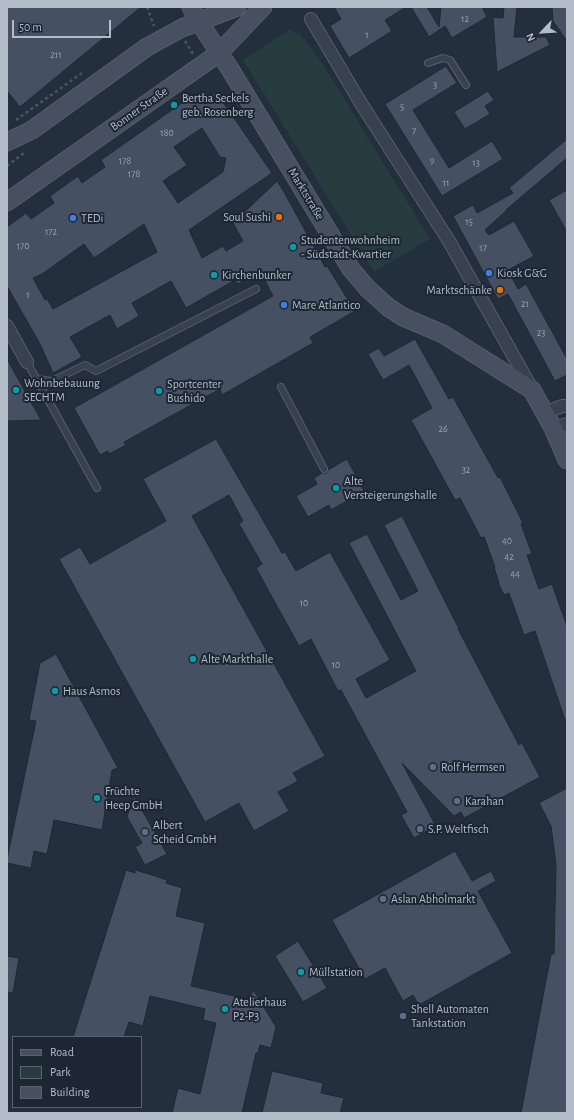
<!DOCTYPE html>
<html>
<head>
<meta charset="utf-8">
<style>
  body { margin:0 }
  #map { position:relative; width:574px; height:1120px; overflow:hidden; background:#242f3e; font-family:"Alegreya Sans",sans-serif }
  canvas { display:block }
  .frame { position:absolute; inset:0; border:8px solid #b4bcc9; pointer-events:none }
  .legend { position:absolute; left:12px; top:1036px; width:130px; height:72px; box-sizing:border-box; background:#1d2633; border:1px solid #59626f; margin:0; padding:5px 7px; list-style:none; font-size:12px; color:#b4bcc9 }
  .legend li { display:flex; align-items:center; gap:8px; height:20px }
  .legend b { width:20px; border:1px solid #59626f }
  .north { position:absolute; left:522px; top:12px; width:40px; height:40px; -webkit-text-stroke:3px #1d2633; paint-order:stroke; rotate:245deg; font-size:11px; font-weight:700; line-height:16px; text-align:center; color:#b4bcc9 }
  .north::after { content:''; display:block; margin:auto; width:14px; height:18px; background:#b4bcc9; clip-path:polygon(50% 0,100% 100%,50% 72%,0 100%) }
  .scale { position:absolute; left:12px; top:20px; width:99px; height:18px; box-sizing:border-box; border:2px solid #b4bcc9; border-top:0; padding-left:5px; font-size:12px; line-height:14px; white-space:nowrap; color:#b4bcc9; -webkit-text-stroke:3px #1d2633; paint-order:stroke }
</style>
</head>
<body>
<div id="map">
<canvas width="574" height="1120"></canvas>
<div class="frame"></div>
<ul class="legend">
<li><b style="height:5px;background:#465061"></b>Road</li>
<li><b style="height:11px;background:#263c3f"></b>Park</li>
<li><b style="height:11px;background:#455162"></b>Building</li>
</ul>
<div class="north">N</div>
<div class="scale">50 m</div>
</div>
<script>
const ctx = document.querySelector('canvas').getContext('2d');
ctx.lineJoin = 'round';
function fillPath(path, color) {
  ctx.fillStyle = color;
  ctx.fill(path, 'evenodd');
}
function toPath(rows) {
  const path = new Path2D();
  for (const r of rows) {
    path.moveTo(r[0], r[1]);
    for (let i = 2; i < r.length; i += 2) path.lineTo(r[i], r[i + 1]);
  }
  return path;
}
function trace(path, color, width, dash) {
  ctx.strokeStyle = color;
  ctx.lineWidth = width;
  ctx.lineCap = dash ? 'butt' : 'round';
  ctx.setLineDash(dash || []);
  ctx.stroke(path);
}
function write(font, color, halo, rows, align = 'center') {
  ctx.font = font + ' "Alegreya Sans",sans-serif';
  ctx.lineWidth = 4;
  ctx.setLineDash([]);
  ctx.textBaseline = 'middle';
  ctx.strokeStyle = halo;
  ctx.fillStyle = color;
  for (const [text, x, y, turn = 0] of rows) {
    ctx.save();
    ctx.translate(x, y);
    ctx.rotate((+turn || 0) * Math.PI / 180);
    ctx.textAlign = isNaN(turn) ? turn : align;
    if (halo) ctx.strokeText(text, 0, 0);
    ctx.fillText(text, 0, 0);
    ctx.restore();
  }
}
const green = toPath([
  [289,30,300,34,324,66,430,239,374,272,243,60]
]);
const building = toPath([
  [7,7,141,7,20,107,7,91,7,7],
  [334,7,406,7,385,20,392,31,349,58,330,26,341,19,334,7],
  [411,7,427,7,439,27,441,7,482,7,487,17,452,38,445,26,429,37,411,7],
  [504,7,517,7,514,37,546,37,550,45,497,72,493,17,503,18,504,7],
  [552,7,567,7,567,41,553,21,552,7],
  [446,66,457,83,413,110,449,168,492,141,503,159,442,196,385,104,446,66],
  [488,91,494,100,485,106,490,114,465,129,454,112,488,91],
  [216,92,272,173,189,230,202,258,223,246,226,251,243,241,233,223,277,181,284,192,325,267,327,266,355,311,310,337,313,343,222,395,220,389,124,442,126,445,109,454,108,451,100,455,74,408,273,296,260,271,238,284,235,280,186,308,171,281,132,303,139,316,117,329,110,315,70,337,82,357,53,373,40,344,7,286,7,227,26,213,31,219,54,203,50,196,78,176,82,183,105,167,101,160,196,93,201,102,216,92],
  [202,128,220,157,226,158,223,172,178,203,163,181,187,165,174,147,202,128],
  [144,224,157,252,53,309,47,299,45,300,33,278,42,274,84,244,94,258,144,224],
  [567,139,567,158,507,209,507,210,485,230,489,235,514,221,534,256,508,270,518,289,526,284,567,359,567,375,555,381,508,294,498,299,453,216,473,205,477,213,513,193,509,188,567,139],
  [567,190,567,232,549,200,567,190],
  [415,339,449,399,453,397,498,478,500,477,523,523,521,524,532,554,527,555,539,589,552,584,567,626,567,719,565,720,535,631,524,635,509,593,504,595,500,587,494,567,495,567,484,537,481,538,460,498,455,500,411,420,432,408,409,365,383,380,368,354,379,348,384,356,415,339],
  [7,359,41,420,7,421,7,359],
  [216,439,282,553,285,552,296,571,330,552,390,660,356,679,366,698,416,671,349,543,367,534,401,600,418,591,384,525,402,516,459,629,458,629,519,745,522,743,540,777,464,818,461,812,454,816,402,763,436,826,414,838,401,815,407,812,341,690,338,691,311,639,299,646,256,568,262,564,239,524,243,521,229,495,192,516,325,756,293,773,298,781,278,792,289,811,254,831,239,803,205,822,59,559,80,547,90,564,166,521,143,479,216,439],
  [347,459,364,491,331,510,329,505,308,517,296,496,317,484,314,478,322,473,326,473,328,470,347,459],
  [56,654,118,768,112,770,102,830,54,820,47,854,34,851,31,868,7,863,7,859,36,721,29,720,40,663,56,654],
  [567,788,567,1113,521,1113,551,954,554,954,556,865,551,826,539,803,567,788],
  [134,796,167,854,145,865,135,847,142,843,127,817,134,796],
  [455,851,472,881,491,871,496,881,478,891,512,953,419,1005,413,995,403,1001,385,968,365,979,332,920,455,851],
  [126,870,135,873,135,870,149,874,167,880,166,883,182,888,176,916,205,923,191,986,247,999,254,991,276,1027,271,1048,260,1045,258,1053,256,1053,242,1113,172,1113,178,1088,200,1094,216,1023,203,1020,205,1009,150,996,143,1026,129,1022,124,1037,73,1037,126,870],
  [298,941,327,988,303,1002,275,956,298,941],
  [7,956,19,958,13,993,7,992,7,956],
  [272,1071,323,1083,321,1093,344,1098,340,1113,262,1113,272,1071]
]);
const path = toPath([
  [147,7,154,26],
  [185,41,193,54],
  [16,120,82,73],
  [7,166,24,153]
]);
const service = toPath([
  [428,63,443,58,450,60,466,85],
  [27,362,97,488],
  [36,379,52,381,85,365,96,371,256,289],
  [281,387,324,469]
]);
const minor = toPath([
  [311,19,362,105,449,241,532,389],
  [7,326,27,362],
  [545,413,562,406,567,406],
  [553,428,567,424]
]);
const secondary = toPath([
  [191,7,199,22,230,69,351,269,367,288,388,307,403,317,443,334,532,390,553,428,567,460],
  [7,142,32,130,147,47,182,28,237,7],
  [7,202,219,53,263,7]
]);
const markers = [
  [174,105,4,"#0f9aa8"],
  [279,217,4,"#e8710a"],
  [73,218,4,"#3f7fe0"],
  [293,247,4,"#0f9aa8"],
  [489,273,4,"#3f7fe0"],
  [214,275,4,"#0f9aa8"],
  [500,290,4,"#e8710a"],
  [284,305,4,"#3f7fe0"],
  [16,390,4,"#0f9aa8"],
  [159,391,4,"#0f9aa8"],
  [336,488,4,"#0f9aa8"],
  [193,659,4,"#0f9aa8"],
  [55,691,4,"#0f9aa8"],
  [433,767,4,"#5c6f8a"],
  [97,798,4,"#0f9aa8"],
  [457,801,4,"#5c6f8a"],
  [420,829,4,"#5c6f8a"],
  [145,832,4,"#5c6f8a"],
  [383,899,4,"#5c6f8a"],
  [301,972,4,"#0f9aa8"],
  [225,1009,4,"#0f9aa8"],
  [403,1016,4,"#5c6f8a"]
];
const numberNames = [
  ["12",465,19],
  ["1",367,35],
  ["211",56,55],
  ["3",435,85],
  ["5",402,107],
  ["7",414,131],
  ["180",167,133],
  ["9",432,160],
  ["178",125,161],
  ["13",476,163],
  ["178",134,174],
  ["11",446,183],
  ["15",469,222],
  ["172",51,232],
  ["170",23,246],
  ["17",483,248],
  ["1",28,295],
  ["21",525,304],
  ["23",541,333],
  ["26",443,429],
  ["32",466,470],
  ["40",507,541],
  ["42",509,557],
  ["44",515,574],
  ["10",304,603],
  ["10",336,665]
];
const poiNames = [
  ["Bertha Seckels",182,98],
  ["geb. Rosenberg",182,112],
  ["Soul Sushi",271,217,"right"],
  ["TEDi",81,218],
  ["Studentenwohnheim",301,240],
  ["- Südstadt-Kwartier",301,254],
  ["Kiosk G&G",497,273],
  ["Kirchenbunker",222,275],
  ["Marktschänke",492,290,"right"],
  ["Mare Atlantico",292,305],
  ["Wohnbebauung",24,383],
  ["SECHTM",24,397],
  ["Sportcenter",167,384],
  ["Bushido",167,398],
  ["Alte",344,481],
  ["Versteigerungshalle",344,495],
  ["Alte Markthalle",201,659],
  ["Haus Asmos",63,691],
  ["Rolf Hermsen",441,767],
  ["Früchte",105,791],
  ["Heep GmbH",105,805],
  ["Karahan",465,801],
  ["Albert",153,825],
  ["Scheid GmbH",153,839],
  ["S.P. Weltfisch",428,829],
  ["Aslan Abholmarkt",391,899],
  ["Müllstation",309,972],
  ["Atelierhaus",233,1002],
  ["P2-P3",233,1016],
  ["Shell Automaten",411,1009],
  ["Tankstation",411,1023]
];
const streetNames = [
  ["Bonner Straße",139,109,-35],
  ["Marktstraße",306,194,59]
];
fillPath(green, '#263c3f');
fillPath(building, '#455162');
trace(building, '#1f2835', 1);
trace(service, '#565f6c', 8);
trace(minor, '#565f6c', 14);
trace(secondary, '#565f6c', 19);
trace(path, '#44595c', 2.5, [3, 3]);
trace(service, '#38414e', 6);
trace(minor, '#38414e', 12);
trace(secondary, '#465061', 17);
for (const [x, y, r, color] of markers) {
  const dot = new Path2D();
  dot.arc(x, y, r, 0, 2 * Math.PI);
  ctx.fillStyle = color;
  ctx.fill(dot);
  trace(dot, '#1d2633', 1.5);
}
write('10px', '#98a1af', null, numberNames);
write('12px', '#b4bcc9', '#1d2633', poiNames, 'left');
write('12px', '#b4bcc9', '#1d2633', streetNames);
</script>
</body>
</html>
